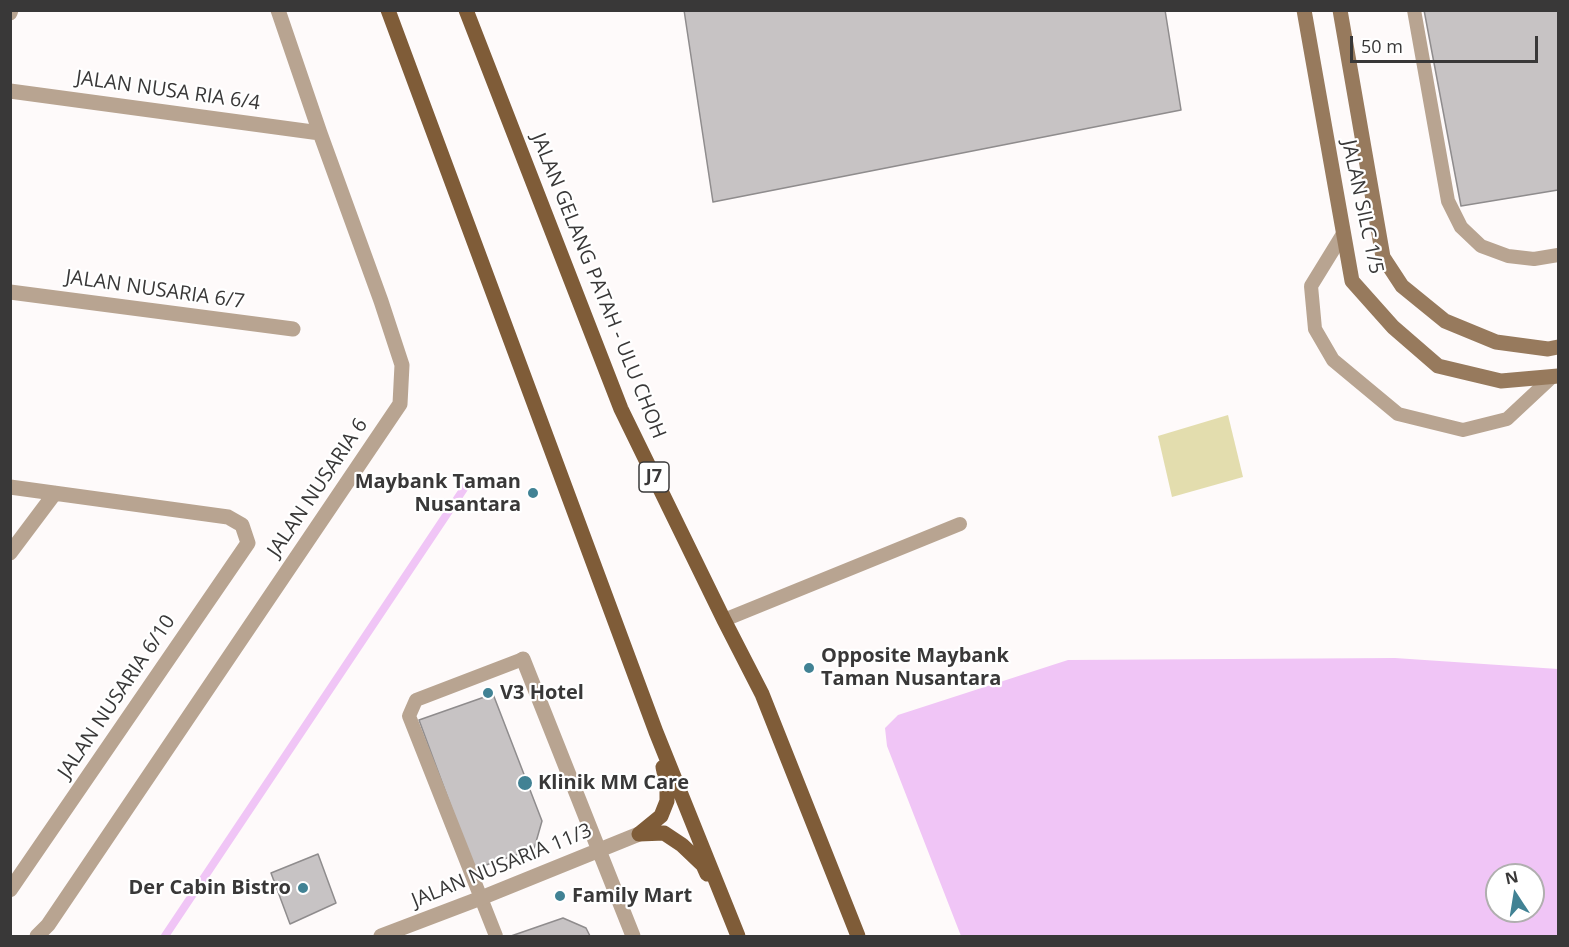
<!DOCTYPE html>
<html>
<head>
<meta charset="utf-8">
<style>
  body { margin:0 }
  #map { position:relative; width:1569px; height:947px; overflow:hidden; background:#fefafa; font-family:"Open Sans",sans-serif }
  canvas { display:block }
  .frame { position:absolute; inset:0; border:12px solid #393838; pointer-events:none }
  .north { position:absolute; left:1485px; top:863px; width:60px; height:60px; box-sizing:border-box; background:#fff; border:2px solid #b0afaf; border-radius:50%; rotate:348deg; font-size:16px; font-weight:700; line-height:24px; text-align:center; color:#393838 }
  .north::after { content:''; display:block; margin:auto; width:21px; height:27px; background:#418294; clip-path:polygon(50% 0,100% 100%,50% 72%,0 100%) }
  .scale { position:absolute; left:1350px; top:36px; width:188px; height:27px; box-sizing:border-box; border:3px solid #393838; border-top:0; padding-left:8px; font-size:18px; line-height:21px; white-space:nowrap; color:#393838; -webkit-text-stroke:4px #fff; paint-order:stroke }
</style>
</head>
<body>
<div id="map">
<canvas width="1569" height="947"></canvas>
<div class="frame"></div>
<div class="north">N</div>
<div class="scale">50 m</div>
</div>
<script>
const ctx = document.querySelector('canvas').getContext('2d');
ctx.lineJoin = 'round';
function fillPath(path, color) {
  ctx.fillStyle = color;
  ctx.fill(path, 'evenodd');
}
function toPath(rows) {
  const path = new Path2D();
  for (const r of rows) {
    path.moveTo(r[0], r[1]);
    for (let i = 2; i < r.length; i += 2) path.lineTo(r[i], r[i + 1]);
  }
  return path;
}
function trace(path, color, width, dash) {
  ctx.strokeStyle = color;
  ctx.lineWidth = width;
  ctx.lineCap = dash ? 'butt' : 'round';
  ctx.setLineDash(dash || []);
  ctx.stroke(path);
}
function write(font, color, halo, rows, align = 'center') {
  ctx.font = font + ' "Open Sans",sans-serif';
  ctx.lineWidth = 4.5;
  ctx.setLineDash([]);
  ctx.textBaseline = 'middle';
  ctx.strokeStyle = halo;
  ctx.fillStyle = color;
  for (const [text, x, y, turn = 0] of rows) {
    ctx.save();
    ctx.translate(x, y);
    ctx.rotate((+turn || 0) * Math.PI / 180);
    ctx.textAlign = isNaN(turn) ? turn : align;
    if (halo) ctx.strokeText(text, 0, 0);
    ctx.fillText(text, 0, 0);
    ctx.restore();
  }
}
const green = toPath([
  [1228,415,1243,477,1172,497,1158,436]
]);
const water = toPath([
  [1395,658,1558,669,1558,936,961,936,887,746,885,728,898,715,1068,660],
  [1497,875,1533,875,1533,911,1497,911]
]);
const stream = toPath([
  [165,936,465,487]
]);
const building = toPath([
  [684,10,1165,10,1181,110,713,202,684,10],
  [1424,10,1558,10,1558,190,1461,206,1424,10],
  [493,694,542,821,534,849,474,869,419,720,493,694],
  [318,854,336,903,290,924,271,873,318,854],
  [563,918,586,928,590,936,511,936,563,918]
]);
const lane = toPath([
  [1414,10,1448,201,1461,227,1481,246,1508,256,1534,259,1558,255],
  [1343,234,1311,286,1315,329,1333,360,1398,414,1463,430,1507,419,1552,377],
  [724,620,960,524],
  [496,936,409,716,416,700,523,659]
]);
const street = toPath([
  [10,13,11,10],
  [10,91,320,133],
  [10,292,293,329],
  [10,487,228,517,242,525,248,543,10,890],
  [10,553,55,493],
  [523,659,633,936],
  [37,936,48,925,400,404,402,365,381,301,320,133,278,10],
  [381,936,481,898,639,834]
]);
const secondary = toPath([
  [1304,10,1352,281,1393,327,1438,366,1501,381,1558,376],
  [1340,10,1383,257,1402,286,1445,321,1496,342,1548,349,1558,347]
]);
const primary = toPath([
  [388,10,656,732,738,936],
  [466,10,621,409,724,620,762,694,858,936],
  [639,834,664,833,682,845,703,865,707,874],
  [639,834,661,816,667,801,667,786,663,767]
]);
const markers = [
  [533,493,6,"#418294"],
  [809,668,6,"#418294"],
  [488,693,6,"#418294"],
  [525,783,8,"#418294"],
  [303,888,6,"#418294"],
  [560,896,6,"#418294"]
];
const shields = [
  [654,477,30]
];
const shieldNames = [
  ["J7",654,477]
];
const streetNames = [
  ["JALAN NUSA RIA 6/4",168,91,8],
  ["JALAN SILC 1/5",1362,207,78],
  ["JALAN GELANG PATAH - ULU CHOH",598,286,68],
  ["JALAN NUSARIA 6/7",155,290,8],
  ["JALAN NUSARIA 6",318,488,-56],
  ["JALAN NUSARIA 6/10",117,697,-56],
  ["JALAN NUSARIA 11/3",502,866,-22]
];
const poiNames = [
  ["Maybank Taman",521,482,"right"],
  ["Nusantara",521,505,"right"],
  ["Opposite Maybank",821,656],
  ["Taman Nusantara",821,679],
  ["V3 Hotel",500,693],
  ["Klinik MM Care",538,783],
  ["Der Cabin Bistro",291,888,"right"],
  ["Family Mart",572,896]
];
fillPath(green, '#e3ddae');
fillPath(water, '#f0c5f6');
trace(stream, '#f0c5f6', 8);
fillPath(building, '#c7c3c4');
trace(building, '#8f8c8d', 1.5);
trace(lane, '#b8a491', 14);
trace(street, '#b8a491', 15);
trace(secondary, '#977a5d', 15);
trace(primary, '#7f5c38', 15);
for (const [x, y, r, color] of markers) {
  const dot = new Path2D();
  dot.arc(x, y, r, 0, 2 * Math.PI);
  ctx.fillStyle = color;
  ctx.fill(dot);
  trace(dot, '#fff', 2);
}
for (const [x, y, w] of shields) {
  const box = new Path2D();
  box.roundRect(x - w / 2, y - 15, w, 30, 4.5);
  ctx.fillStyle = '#fff';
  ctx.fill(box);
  trace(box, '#393838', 1.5);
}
write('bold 18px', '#393838', null, shieldNames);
write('20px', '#393838', '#fff', streetNames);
write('bold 20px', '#393838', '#fff', poiNames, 'left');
</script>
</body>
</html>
